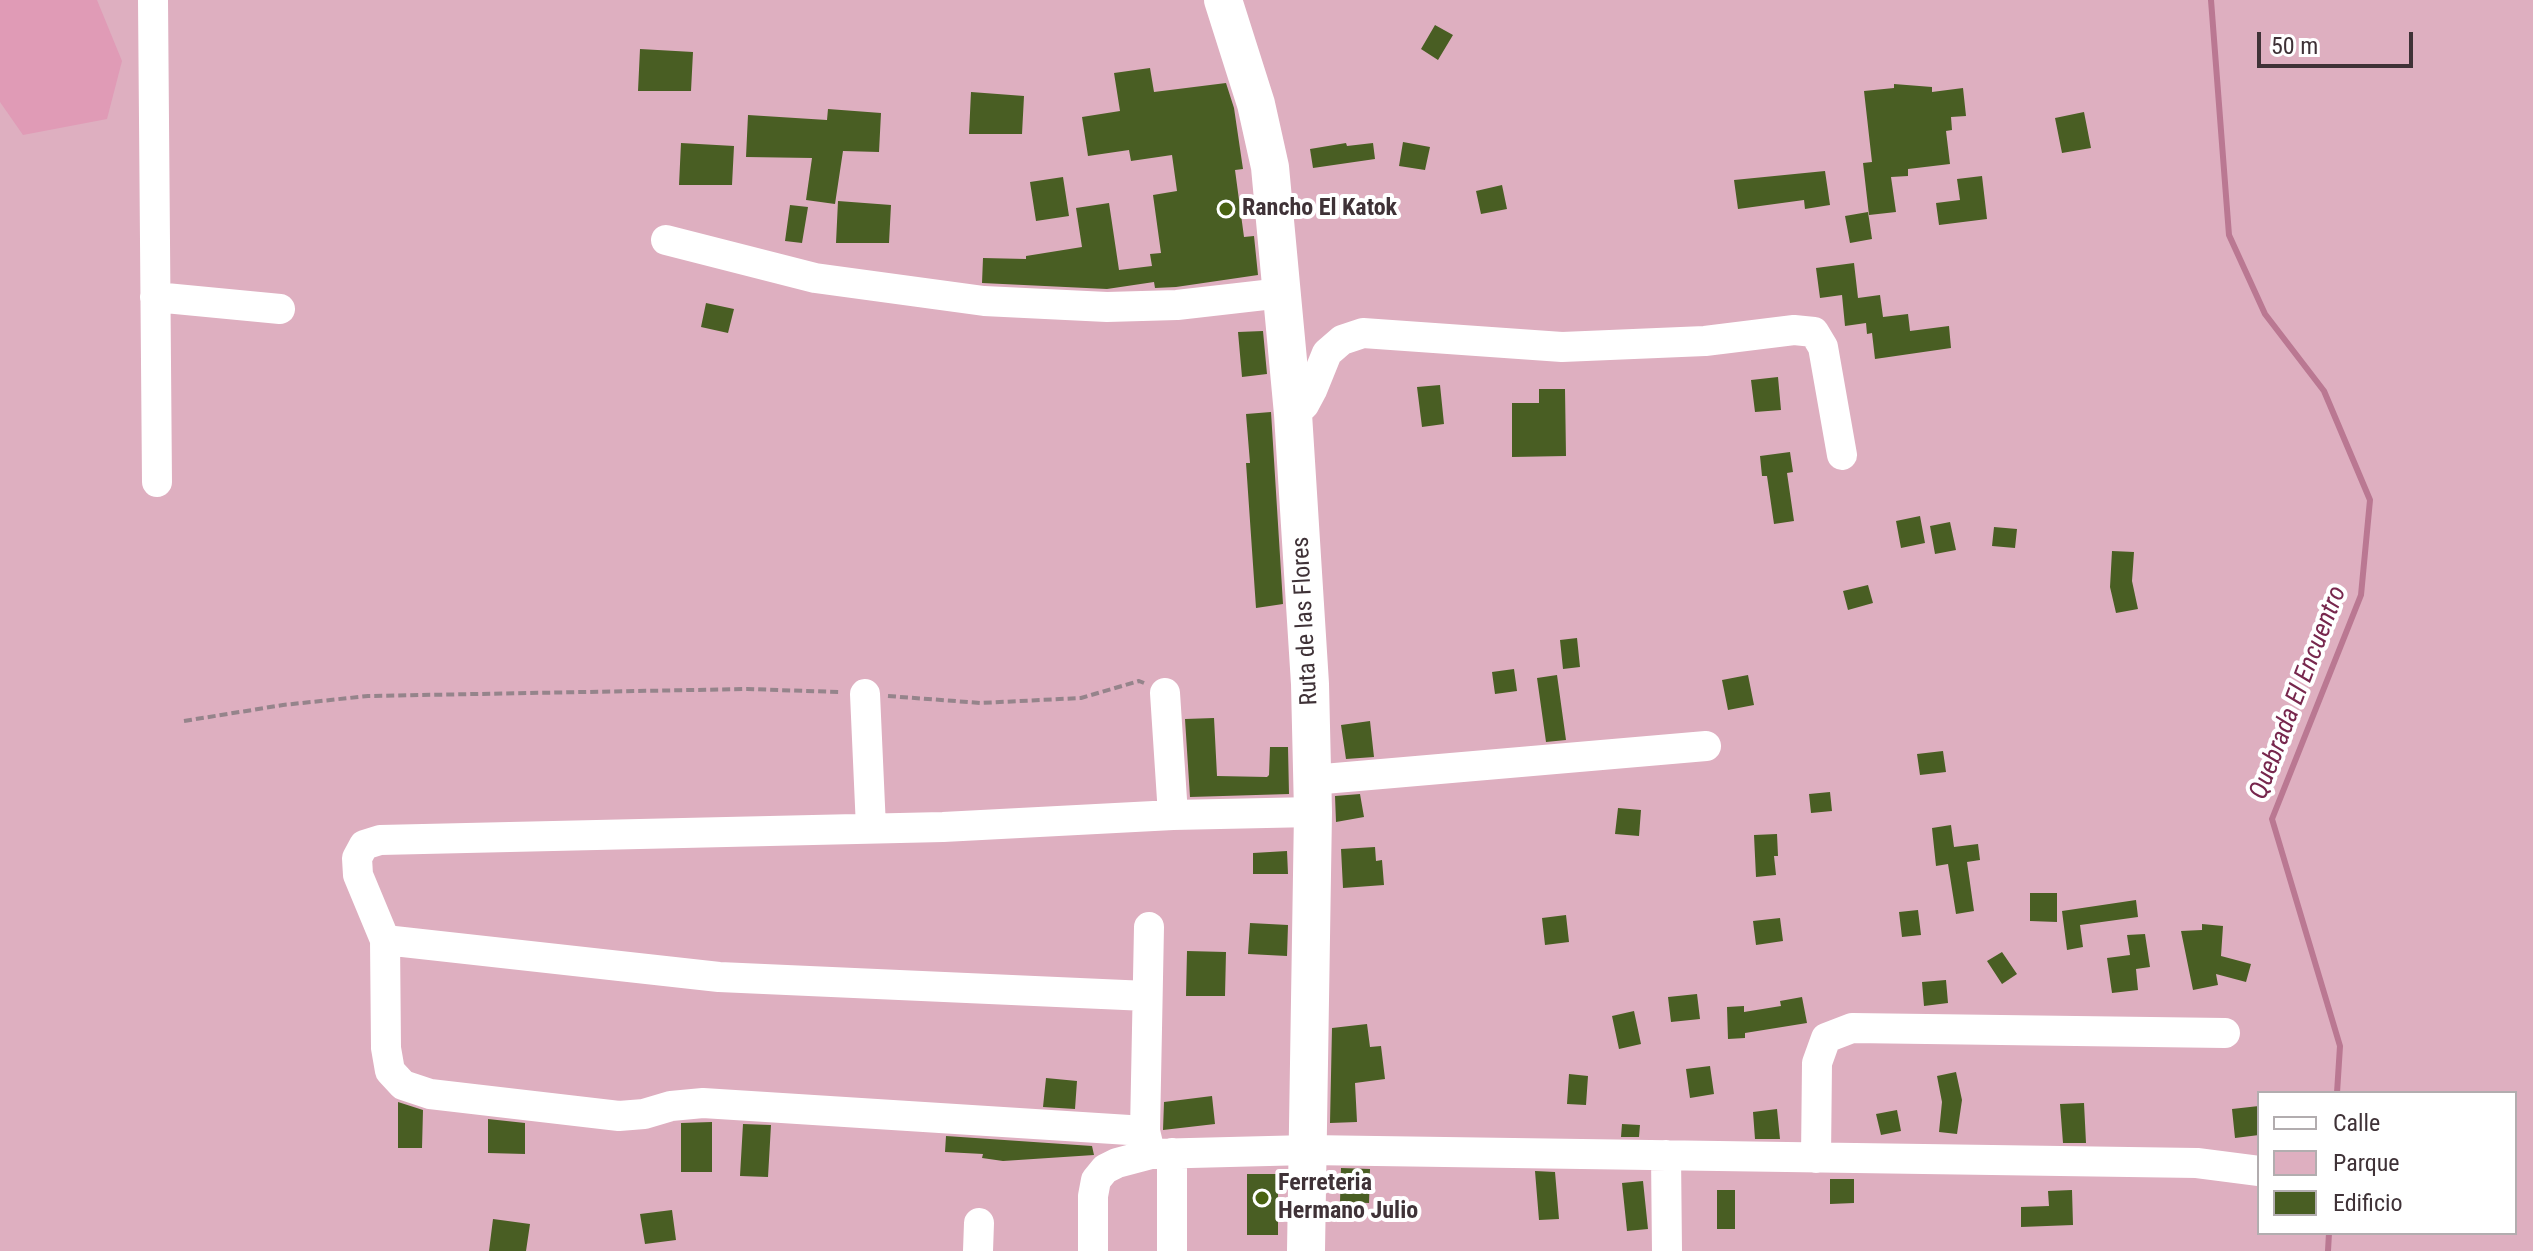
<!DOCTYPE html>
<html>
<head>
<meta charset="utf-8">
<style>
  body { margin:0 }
  #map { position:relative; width:2533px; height:1251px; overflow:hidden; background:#fbe6ee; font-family:"Roboto Condensed",sans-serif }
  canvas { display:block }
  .legend { position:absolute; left:2257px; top:1091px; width:260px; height:144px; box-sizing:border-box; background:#fff; border:2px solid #b2adaf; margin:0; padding:10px 14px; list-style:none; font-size:24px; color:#3f3237 }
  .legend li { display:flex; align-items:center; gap:16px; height:40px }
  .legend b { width:40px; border:2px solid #b2adaf }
  .scale { position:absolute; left:2257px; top:32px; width:156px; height:36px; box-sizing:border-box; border:4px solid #3f3237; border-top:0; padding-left:10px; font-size:24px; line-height:28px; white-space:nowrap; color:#3f3237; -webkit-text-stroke:6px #fff; paint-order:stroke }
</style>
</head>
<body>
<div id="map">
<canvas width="2533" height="1251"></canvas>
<ul class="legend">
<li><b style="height:10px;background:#fff"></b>Calle</li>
<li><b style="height:22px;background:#deafc0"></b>Parque</li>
<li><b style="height:22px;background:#495e23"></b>Edificio</li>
</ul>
<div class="scale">50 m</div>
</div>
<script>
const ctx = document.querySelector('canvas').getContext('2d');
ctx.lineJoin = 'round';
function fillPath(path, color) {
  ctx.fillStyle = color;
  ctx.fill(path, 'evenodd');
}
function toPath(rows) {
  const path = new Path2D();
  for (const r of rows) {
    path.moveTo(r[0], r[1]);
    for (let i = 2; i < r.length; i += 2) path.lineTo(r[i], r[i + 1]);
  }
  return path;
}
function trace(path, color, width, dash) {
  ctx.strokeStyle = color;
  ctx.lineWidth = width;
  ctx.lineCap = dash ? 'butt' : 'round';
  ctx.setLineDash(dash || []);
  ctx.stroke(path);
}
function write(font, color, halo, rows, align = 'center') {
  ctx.font = font + ' "Roboto Condensed",sans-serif';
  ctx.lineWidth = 8;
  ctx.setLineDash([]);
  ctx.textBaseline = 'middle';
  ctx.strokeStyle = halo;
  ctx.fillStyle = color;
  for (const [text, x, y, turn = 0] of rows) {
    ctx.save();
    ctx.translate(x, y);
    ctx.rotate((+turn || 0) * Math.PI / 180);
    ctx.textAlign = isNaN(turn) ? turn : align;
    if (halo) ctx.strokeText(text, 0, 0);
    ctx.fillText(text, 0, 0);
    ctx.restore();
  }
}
const green = toPath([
  [0,0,2533,0,2533,1251,0,1251],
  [2259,1093,2515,1093,2515,1233,2259,1233]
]);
const forest = toPath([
  [0,0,97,0,122,61,107,119,23,135,0,102]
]);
const stream = toPath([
  [2211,0,2229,235,2265,314,2324,391,2370,500,2361,595,2272,819,2340,1046,2337,1093],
  [2328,1251,2329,1233]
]);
const building = toPath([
  [1435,25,1453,35,1438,60,1421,49],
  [640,49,693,52,691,91,638,91],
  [1150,68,1154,92,1226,83,1234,108,1243,169,1235,170,1244,237,1254,236,1258,275,1176,287,1155,288,1154,282,1107,289,982,283,983,258,1026,259,1026,256,1082,247,1076,208,1109,203,1119,270,1152,266,1150,254,1161,253,1153,195,1177,191,1172,155,1131,161,1129,150,1088,156,1082,117,1120,111,1114,73],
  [1894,84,1932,87,1932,92,1963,88,1966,116,1951,117,1952,130,1946,131,1950,164,1908,169,1908,176,1891,177,1896,212,1869,215,1863,163,1872,162,1864,91,1894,88],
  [971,92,1024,96,1022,134,969,134],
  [828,109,881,113,879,152,843,151,835,204,806,200,812,158,746,157,748,115,827,120],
  [2084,112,2091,148,2062,153,2055,118],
  [1403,142,1430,147,1425,170,1399,166],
  [681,143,734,146,732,185,679,185],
  [1346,143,1347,146,1373,143,1375,159,1313,168,1310,149],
  [1825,171,1830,205,1805,209,1804,200,1738,209,1734,180],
  [1982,176,1987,219,1939,225,1936,203,1960,200,1957,179],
  [1063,177,1069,216,1036,221,1030,182],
  [1502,185,1507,209,1481,214,1476,191],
  [838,201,891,205,889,243,836,243],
  [790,205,808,207,802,243,785,241],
  [1868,212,1872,239,1850,243,1845,216],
  [1854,263,1858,298,1880,295,1883,317,1908,314,1910,331,1949,326,1951,348,1875,359,1872,333,1867,334,1866,323,1845,326,1842,295,1820,298,1816,268],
  [706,303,734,309,728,333,701,327],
  [1263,331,1267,374,1242,377,1238,332],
  [1778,377,1781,410,1755,412,1751,380],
  [1440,385,1444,424,1422,427,1417,387],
  [1539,389,1565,389,1566,456,1512,457,1512,403,1539,403],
  [1271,412,1283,604,1256,608,1246,463,1250,463,1246,414],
  [1790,452,1793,472,1787,473,1794,521,1774,524,1767,476,1762,476,1760,456],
  [1920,516,1925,543,1901,548,1896,521],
  [1950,522,1956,550,1935,554,1930,526],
  [1994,527,2017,529,2015,548,1992,546],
  [2112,551,2134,552,2132,581,2138,609,2116,613,2110,587],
  [1868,585,1873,603,1848,610,1843,591],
  [1577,638,1580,667,1563,669,1560,640],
  [1514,669,1517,691,1495,694,1492,672],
  [1557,675,1566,740,1546,742,1537,678],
  [1748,675,1754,705,1728,710,1722,680],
  [1214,718,1217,776,1267,777,1269,775,1270,747,1288,747,1289,794,1190,797,1185,719],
  [1370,721,1374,757,1346,759,1341,725],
  [1943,751,1946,772,1920,775,1917,754],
  [1830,792,1832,811,1811,813,1809,794],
  [1360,794,1364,817,1336,822,1335,796],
  [1618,808,1641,810,1639,836,1615,834],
  [1951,825,1954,847,1978,844,1980,860,1967,862,1974,911,1956,914,1948,864,1936,866,1932,828],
  [1777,834,1778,856,1774,856,1776,875,1756,877,1754,835],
  [1375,847,1376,861,1382,860,1384,885,1343,888,1341,849],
  [1287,851,1288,874,1253,874,1253,853],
  [2030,893,2057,893,2057,922,2030,921],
  [2136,900,2138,917,2080,925,2083,947,2067,950,2062,911],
  [1918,910,1921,935,1902,937,1899,912],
  [1566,915,1569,942,1545,945,1542,918],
  [1780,918,1783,941,1756,945,1753,921],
  [1250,923,1288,925,1287,956,1248,954],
  [2202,924,2223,926,2221,956,2251,964,2246,982,2216,974,2218,985,2193,990,2181,931,2202,930],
  [2145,934,2150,967,2136,969,2138,990,2112,993,2107,958,2130,955,2127,935],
  [1187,951,1226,952,1225,996,1186,996],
  [2002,952,2017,974,2002,984,1987,961],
  [1946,980,1948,1003,1924,1006,1922,982],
  [1697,994,1700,1019,1671,1022,1668,997],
  [1802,997,1807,1023,1745,1033,1745,1038,1728,1039,1727,1007,1744,1006,1744,1012,1781,1006,1780,1001],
  [1634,1011,1641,1044,1619,1049,1612,1016],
  [1367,1024,1370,1047,1381,1046,1385,1079,1355,1083,1357,1122,1330,1123,1332,1028],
  [1710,1066,1714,1094,1690,1098,1686,1069],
  [1956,1072,1962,1100,1957,1134,1939,1132,1942,1102,1937,1076],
  [1569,1074,1588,1076,1586,1105,1567,1104],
  [1046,1078,1077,1081,1075,1109,1043,1107],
  [1212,1096,1215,1124,1163,1130,1164,1102],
  [398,1102,423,1110,422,1148,398,1148],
  [2084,1103,2086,1143,2063,1143,2060,1104],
  [2259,1106,2259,1135,2235,1138,2232,1109],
  [1777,1109,1780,1139,1755,1139,1753,1112],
  [1897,1110,1901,1131,1881,1135,1876,1114],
  [488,1119,525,1123,525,1154,488,1153],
  [712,1122,712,1172,681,1172,681,1123],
  [743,1124,771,1125,768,1177,740,1176],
  [1622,1124,1640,1125,1639,1137,1621,1137],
  [946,1136,1092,1146,1094,1155,1003,1161,982,1158,983,1154,945,1152],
  [1341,1168,1370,1169,1369,1203,1340,1202],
  [1535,1171,1555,1172,1559,1219,1539,1220],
  [1247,1174,1278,1174,1278,1235,1247,1235],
  [1830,1179,1854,1179,1854,1203,1830,1204],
  [1643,1181,1648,1229,1627,1231,1622,1183],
  [1717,1190,1735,1190,1735,1229,1717,1229],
  [2072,1190,2073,1225,2021,1227,2021,1207,2049,1206,2048,1191],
  [672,1210,676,1240,645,1244,640,1214],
  [493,1219,530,1224,526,1251,489,1251]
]);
const path = toPath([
  [888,696,981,703,1081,698,1139,681,1144,683],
  [184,721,283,705,368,696,747,689,840,692]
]);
const minor = toPath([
  [153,0,157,482],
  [666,240,815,278,984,301,1107,307,1177,305,1282,293],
  [155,297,280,309],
  [1293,414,1304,405,1312,390,1327,353,1342,340,1363,333,1562,347,1705,341,1794,330,1814,332,1823,347,1842,455],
  [1165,693,1173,815],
  [865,694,871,828],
  [1312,780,1706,746],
  [385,940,719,977,1147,996],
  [1145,1131,703,1103,671,1106,644,1114,619,1116,430,1094,403,1085,390,1071,386,1048,385,940,358,875,357,858,364,845,380,840,943,827,1173,815,1313,812],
  [1149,1148,1145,1131,1149,927],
  [1666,1155,1667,1251],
  [1816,1158,1817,1063,1826,1038,1852,1028,2225,1033],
  [978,1251,979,1223],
  [1093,1251,1093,1196,1096,1180,1105,1169,1117,1163,1151,1154,1308,1150,2197,1163,2259,1171],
  [1172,1251,1172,1153]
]);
const major = toPath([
  [1223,0,1256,104,1270,167,1293,414,1310,684,1313,812,1306,1251]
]);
const markers = [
  [1226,209,8,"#496211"],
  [1262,1198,8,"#496211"]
];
const poiNames = [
  ["Rancho El Katok",1242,209],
  ["Ferreteria",1278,1184],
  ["Hermano Julio",1278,1212]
];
const streetNames = [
  ["Ruta de las Flores",1306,621,-93]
];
const waterNames = [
  ["Quebrada El Encuentro",2299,693,-69]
];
fillPath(green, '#deafc0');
fillPath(forest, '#e09bb6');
trace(stream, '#ba7892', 6);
fillPath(building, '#495e23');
trace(path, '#95848b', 4, [8, 4]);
trace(minor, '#fff', 30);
trace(major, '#fff', 38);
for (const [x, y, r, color] of markers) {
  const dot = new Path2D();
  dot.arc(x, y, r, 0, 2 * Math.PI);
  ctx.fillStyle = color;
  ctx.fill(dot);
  trace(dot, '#fff', 3);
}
write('bold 24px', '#3f3237', '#fff', poiNames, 'left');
write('24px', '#3f3237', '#fff', streetNames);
write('italic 26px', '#77274d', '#fff', waterNames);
</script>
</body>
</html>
